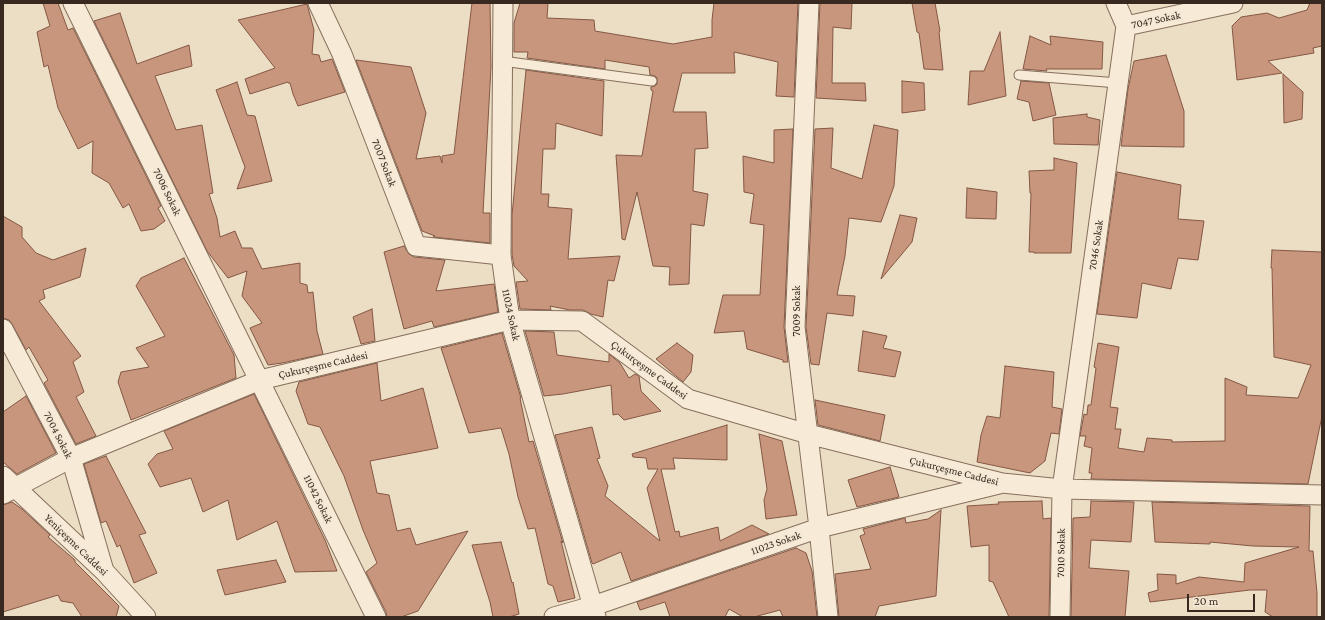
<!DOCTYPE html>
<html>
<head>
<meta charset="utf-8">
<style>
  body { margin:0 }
  #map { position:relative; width:1325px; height:620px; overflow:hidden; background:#ecddc5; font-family:"Crimson Pro",serif }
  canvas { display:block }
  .frame { position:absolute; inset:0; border:4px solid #37291f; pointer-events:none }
  .scale { position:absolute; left:1187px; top:594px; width:68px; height:18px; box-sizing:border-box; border:2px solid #37291f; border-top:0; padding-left:5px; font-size:12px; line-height:14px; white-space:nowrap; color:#37291f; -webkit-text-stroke:3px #f4e8d4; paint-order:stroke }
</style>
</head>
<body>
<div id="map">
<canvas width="1325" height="620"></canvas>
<div class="frame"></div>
<div class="scale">20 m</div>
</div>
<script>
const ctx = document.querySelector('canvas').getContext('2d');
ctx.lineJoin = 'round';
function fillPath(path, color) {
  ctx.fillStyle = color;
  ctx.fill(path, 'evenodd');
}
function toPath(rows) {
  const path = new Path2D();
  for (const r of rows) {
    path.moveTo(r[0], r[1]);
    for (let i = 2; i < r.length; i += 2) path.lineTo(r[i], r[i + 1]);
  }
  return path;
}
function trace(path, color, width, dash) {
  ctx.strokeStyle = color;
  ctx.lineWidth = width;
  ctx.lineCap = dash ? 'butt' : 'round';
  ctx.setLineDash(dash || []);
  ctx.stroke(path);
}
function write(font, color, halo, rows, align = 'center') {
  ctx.font = font + ' "Crimson Pro",serif';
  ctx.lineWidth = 3.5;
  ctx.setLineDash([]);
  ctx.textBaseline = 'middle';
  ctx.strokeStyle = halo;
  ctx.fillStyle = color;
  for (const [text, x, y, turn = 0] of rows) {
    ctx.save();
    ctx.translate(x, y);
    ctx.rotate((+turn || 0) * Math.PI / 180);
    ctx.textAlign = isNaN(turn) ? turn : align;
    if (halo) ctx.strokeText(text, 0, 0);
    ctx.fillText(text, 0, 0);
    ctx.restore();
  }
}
const building = toPath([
  [43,3,58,3,68,30,73,28,161,206,158,208,165,221,154,229,141,231,129,204,123,208,109,183,92,173,93,141,78,149,58,108,48,65,44,67,37,32,50,26,43,3],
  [472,3,490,3,491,67,483,213,490,213,490,243,433,237,435,236,422,231,356,60,411,67,426,113,416,159,440,156,442,163,442,156,454,154,472,3],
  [520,3,548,3,547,18,594,20,595,31,673,44,712,37,712,20,714,3,798,3,794,97,776,96,778,62,734,52,735,73,682,73,673,112,706,112,708,148,695,149,693,191,708,194,704,226,691,224,689,284,669,285,670,267,653,266,637,192,625,240,622,239,616,155,642,156,653,91,651,90,651,87,655,86,657,84,657,78,655,76,650,75,649,67,605,60,605,69,527,58,528,52,514,52,514,23,520,3],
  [820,3,852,3,851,29,833,27,832,83,865,83,866,101,816,98,820,3],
  [912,3,935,3,940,31,939,32,943,70,924,69,919,33,917,32,912,3],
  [1310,3,1322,3,1322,46,1313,48,1314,53,1268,61,1282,73,1237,80,1232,26,1241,17,1267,13,1279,18,1307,10,1310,3],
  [307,4,314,30,312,54,319,55,321,62,332,59,345,92,298,106,293,94,290,83,288,83,288,82,250,94,245,79,275,68,238,20,307,4],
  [120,13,137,64,189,45,192,66,155,76,176,130,202,125,213,193,209,194,217,218,220,237,235,231,242,248,252,248,262,269,300,263,300,283,307,285,308,293,313,292,317,331,323,354,282,363,268,365,250,328,262,323,242,296,247,271,228,278,207,251,94,21,120,13],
  [1000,32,1006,96,968,105,970,71,984,71,1000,32],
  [1030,36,1051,45,1050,36,1103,42,1102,69,1046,69,1047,71,1023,69,1030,36],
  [1166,55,1184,111,1184,147,1121,146,1128,89,1134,61,1166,55],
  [526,70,604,81,602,136,556,123,555,149,543,149,541,194,549,194,548,207,572,209,568,259,620,256,614,281,608,280,603,317,591,314,583,310,570,310,550,306,551,310,520,309,516,282,528,281,514,266,512,254,512,215,526,70],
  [1283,74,1303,92,1302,119,1284,123,1283,74],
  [902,81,924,83,925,110,902,113,902,81],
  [1021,81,1049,83,1056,115,1033,121,1029,102,1017,99,1021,81],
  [237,82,247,115,255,116,272,181,237,189,245,167,216,90,237,82],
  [1087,114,1087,117,1100,120,1098,145,1054,144,1053,118,1087,114],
  [874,125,898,130,894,186,881,222,849,218,845,256,837,295,855,296,853,316,827,313,819,365,811,364,806,327,815,129,833,128,831,168,862,179,874,125],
  [793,129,784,327,788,362,783,362,783,360,747,349,744,331,714,333,723,295,760,295,764,225,750,223,754,194,744,192,743,156,774,163,774,130,793,129],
  [1054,158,1077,163,1071,253,1034,253,1034,252,1029,252,1031,193,1030,193,1029,171,1054,170,1054,158],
  [1117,172,1181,185,1178,219,1204,221,1198,260,1178,258,1171,289,1142,283,1137,318,1097,314,1117,172],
  [967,188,997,192,996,219,966,218,967,188],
  [900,215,917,218,912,242,881,279,900,215],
  [3,216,22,227,22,237,36,253,53,260,86,248,80,277,43,290,45,298,39,301,81,356,73,362,84,392,76,397,96,436,76,444,44,383,48,380,29,347,26,350,12,324,9,320,3,318,3,216],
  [404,246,409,254,414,257,445,260,436,291,494,284,498,312,434,327,432,321,404,329,384,252,404,246],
  [1272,250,1322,252,1322,416,1308,484,1091,479,1092,473,1089,473,1092,448,1084,446,1086,436,1080,436,1084,414,1087,415,1088,405,1091,405,1096,368,1094,367,1098,343,1119,347,1110,407,1118,408,1115,429,1121,429,1118,448,1144,452,1147,438,1172,440,1172,442,1225,441,1225,378,1247,387,1246,395,1298,398,1311,365,1274,357,1272,268,1271,268,1272,250],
  [184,258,234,355,236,378,131,420,118,382,121,372,149,367,136,348,165,336,136,286,141,278,184,258],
  [372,309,375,341,361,344,353,317,372,309],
  [525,331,554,332,557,355,609,362,609,354,620,363,629,378,635,374,639,376,641,391,661,411,624,420,618,414,613,415,611,385,563,394,544,396,525,331],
  [863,331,887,336,883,348,901,352,895,377,858,371,863,331],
  [502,333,521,398,520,398,529,442,533,441,563,543,561,541,575,598,558,602,553,586,548,584,535,528,528,529,518,497,509,454,501,428,469,433,441,348,502,333],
  [677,343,693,355,691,372,683,382,656,359,677,343],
  [377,363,381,401,423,388,438,448,370,461,377,493,389,495,397,531,410,528,416,545,468,531,418,611,401,617,387,617,386,612,366,572,377,563,363,530,344,476,320,427,308,424,296,391,299,382,377,363],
  [1005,366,1054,372,1052,407,1062,409,1059,434,1051,433,1045,461,1030,473,977,462,981,435,987,416,1000,418,1005,366],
  [254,394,325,540,337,571,295,572,277,521,237,540,228,500,203,512,191,478,160,487,148,464,157,454,173,449,164,431,254,394],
  [26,396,56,453,17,474,3,462,3,412,26,396],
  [815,400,885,415,880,441,818,425,815,400],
  [727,425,727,460,673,458,675,469,661,469,675,532,679,531,680,537,718,527,720,541,752,525,769,534,631,581,621,552,593,564,592,563,555,435,592,427,600,458,597,459,608,486,605,496,660,541,647,488,658,469,648,469,646,458,633,457,632,454,727,425],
  [759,434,782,441,797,515,766,519,764,500,767,489,759,434],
  [106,456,146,533,139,535,157,573,134,583,120,545,117,547,106,521,101,523,84,464,106,456],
  [890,467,899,497,857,507,848,480,890,467],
  [1042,501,1043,519,1051,518,1049,617,1009,617,993,582,989,581,989,545,971,547,967,506,999,504,998,502,1042,501],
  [1091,501,1134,502,1131,542,1091,540,1089,568,1129,571,1125,617,1071,617,1073,518,1090,517,1091,501],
  [12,502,22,509,50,535,48,537,75,560,75,562,119,606,116,617,82,617,73,603,61,601,58,595,3,612,3,505,12,502],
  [1152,502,1310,506,1309,551,1313,551,1317,593,1317,617,1273,617,1265,612,1267,590,1250,590,1150,602,1148,593,1158,590,1157,574,1176,575,1176,584,1199,577,1244,582,1245,563,1299,547,1253,546,1210,542,1210,544,1155,542,1152,502],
  [941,510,936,596,879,606,875,617,839,617,835,574,871,569,860,536,865,534,863,529,905,518,906,523,928,519,941,510],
  [501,542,512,583,513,582,519,614,509,617,493,617,490,602,472,545,501,542],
  [796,548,806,553,812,571,817,617,783,617,780,610,754,617,743,617,729,609,725,617,670,617,665,602,640,610,637,602,796,548],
  [276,560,286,582,225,595,217,570,276,560]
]);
const service = toPath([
  [502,61,652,81],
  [1019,75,1118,83]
]);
const minor = toPath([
  [73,3,376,617],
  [318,3,342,54,416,246,501,255],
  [503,3,501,255,510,320,596,617],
  [809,3,795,327,819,528,828,617],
  [1126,26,1233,3],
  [3,329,71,458,104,571],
  [3,476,104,571,146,617],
  [3,494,71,458,260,380,510,320,582,321,688,399,808,434,1002,483,1062,489,1322,495],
  [554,617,593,606,819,528,999,484],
  [1060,617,1062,489,1126,26,1116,3]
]);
const streetNames = [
  ["7047 Sokak",1156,20,-12],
  ["7007 Sokak",384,163,69],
  ["7006 Sokak",167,192,64],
  ["7046 Sokak",1096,245,-82],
  ["7009 Sokak",797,311,-90],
  ["11024 Sokak",511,315,78],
  ["Çukurçeşme Caddesi",323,365,-13],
  ["Çukurçeşme Caddesi",649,370,36],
  ["7004 Sokak",58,435,63],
  ["Çukurçeşme Caddesi",954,471,14],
  ["11042 Sokak",318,499,64],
  ["11023 Sokak",776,543,-19],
  ["Yeniçeşme Caddesi",76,545,44],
  ["7010 Sokak",1061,553,-89]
];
fillPath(building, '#c8967d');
trace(building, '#845743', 1);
trace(service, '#866f5c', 11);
trace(minor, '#866f5c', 21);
trace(service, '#f7ebd8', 9);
trace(minor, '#f7ebd8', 19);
write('11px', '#37291f', '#f4e8d4', streetNames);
</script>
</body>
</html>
